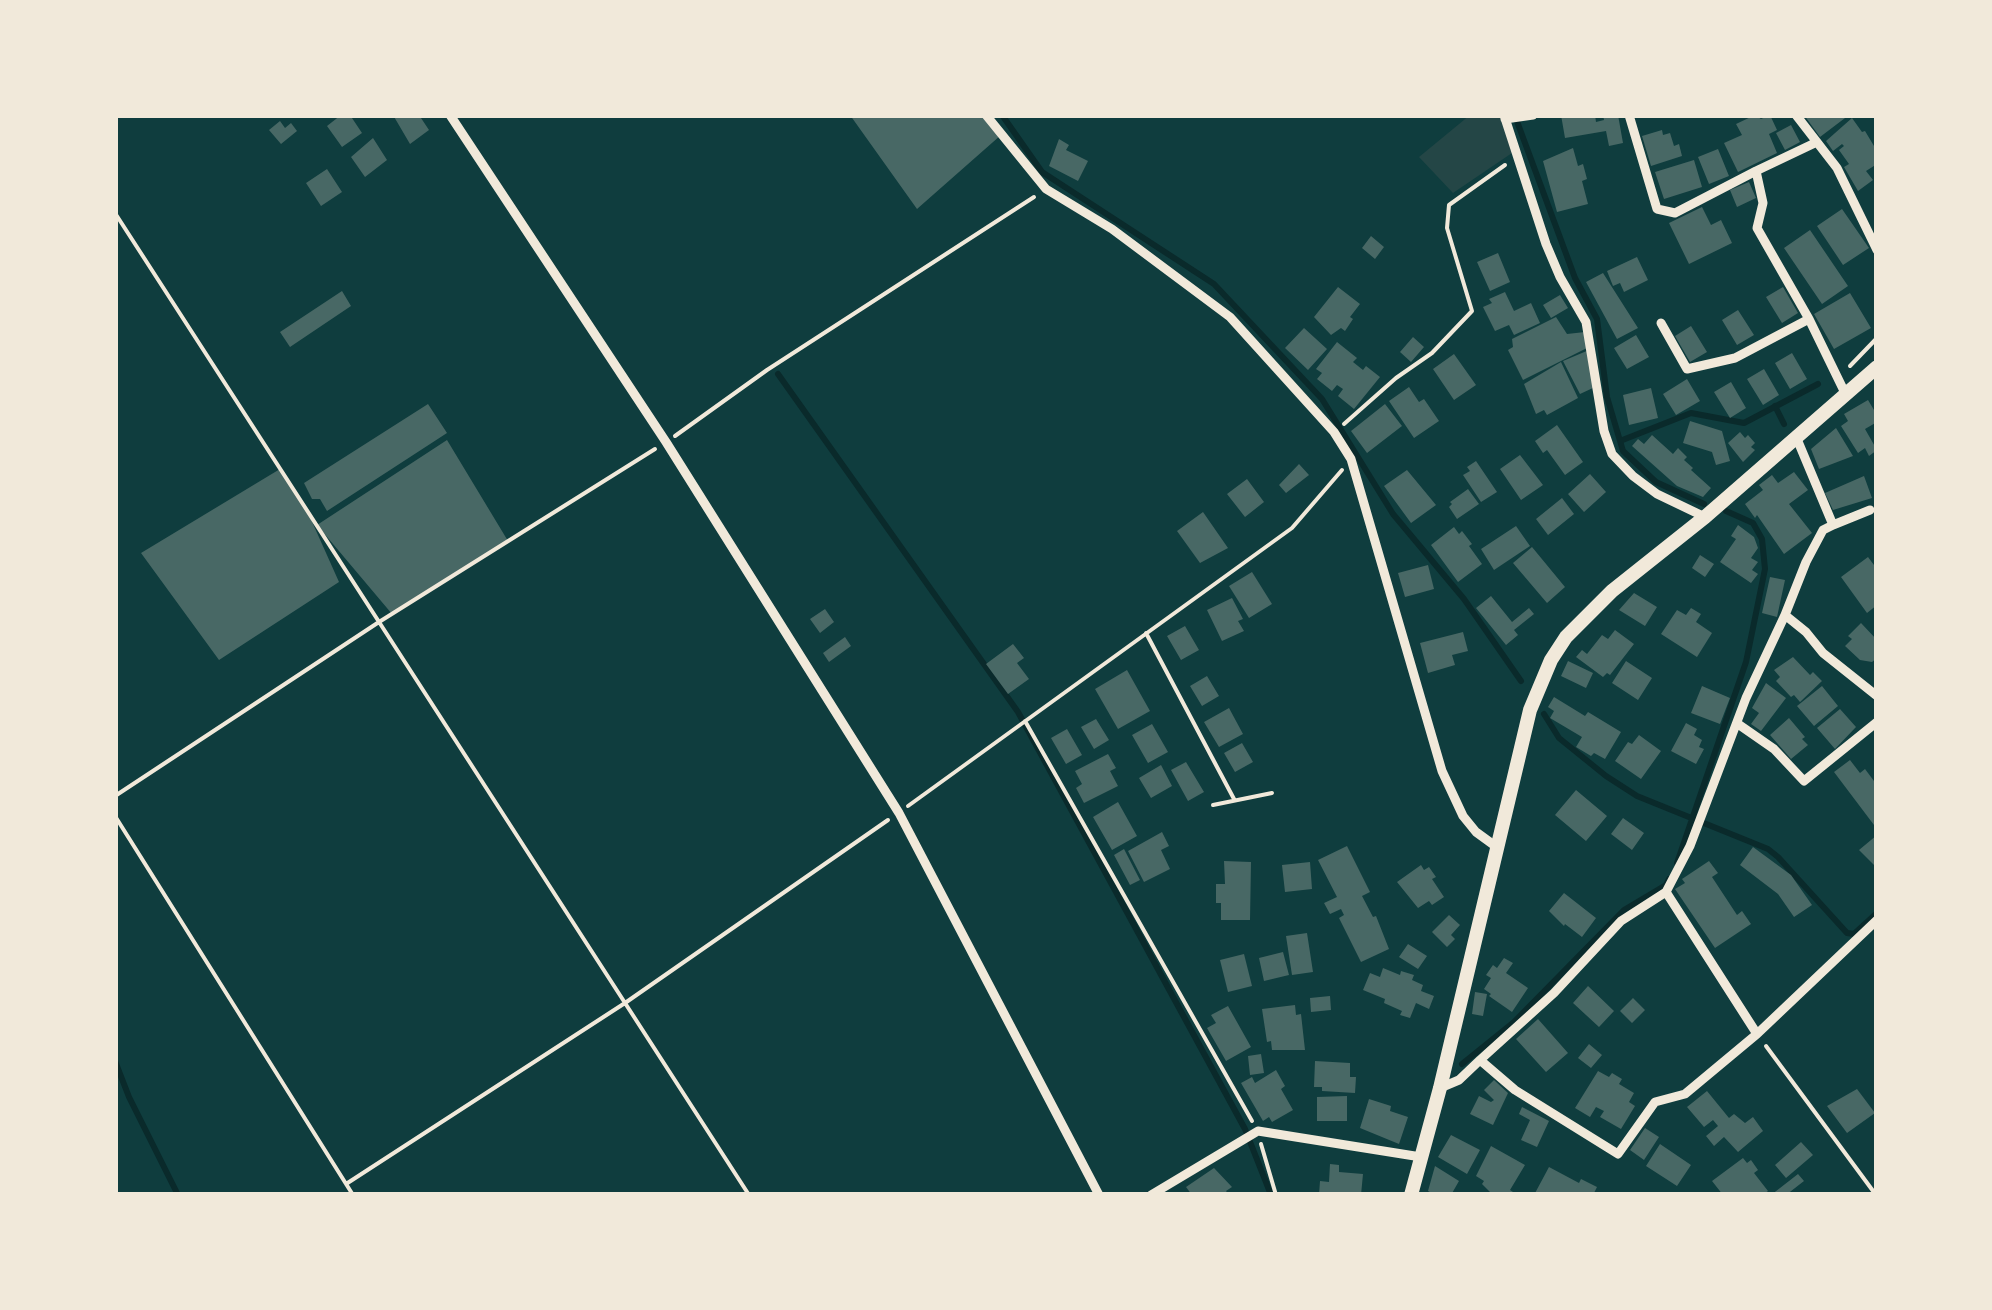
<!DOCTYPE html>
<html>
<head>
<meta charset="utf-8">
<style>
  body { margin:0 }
  #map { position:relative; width:1992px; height:1310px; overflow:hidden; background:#0f3d3e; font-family:"Archivo Narrow",sans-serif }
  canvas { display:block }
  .frame { position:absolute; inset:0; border:118px solid #f1e9da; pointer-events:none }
</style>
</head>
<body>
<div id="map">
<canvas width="1992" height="1310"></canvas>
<div class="frame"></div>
</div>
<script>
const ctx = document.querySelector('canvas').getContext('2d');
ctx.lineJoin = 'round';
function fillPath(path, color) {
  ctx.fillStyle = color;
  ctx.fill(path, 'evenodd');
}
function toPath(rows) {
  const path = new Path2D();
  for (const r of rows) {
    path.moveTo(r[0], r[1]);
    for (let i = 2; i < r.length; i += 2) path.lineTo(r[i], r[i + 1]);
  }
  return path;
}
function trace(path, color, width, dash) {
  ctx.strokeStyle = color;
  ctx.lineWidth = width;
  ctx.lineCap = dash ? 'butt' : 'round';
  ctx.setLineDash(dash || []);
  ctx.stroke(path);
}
const green = toPath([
  [1470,115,1500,115,1512,153,1453,193,1419,157]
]);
const stream = toPath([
  [1002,115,1042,172,1214,284,1322,399,1393,514,1464,599,1521,681],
  [1515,116,1575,278,1597,319,1607,397,1623,451,1656,482,1704,504],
  [778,374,1018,712,1245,1129,1271,1195],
  [1775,406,1784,424],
  [1620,441,1691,413,1744,423,1818,384],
  [1544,714,1559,738,1606,776,1637,796,1768,849,1778,857,1847,933,1854,934,1877,913],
  [1677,863,1746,662,1765,569,1762,539,1753,523,1726,511],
  [115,1061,129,1097,178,1195],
  [1462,1064,1514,1022,1624,910,1666,885,1669,879]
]);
const building = toPath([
  [341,115,350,115,362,133,342,147,327,126],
  [393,115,419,115,429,130,410,144],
  [850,115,986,115,1001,135,917,209],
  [1561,115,1595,115,1596,122,1604,120,1603,115,1618,115,1623,143,1609,146,1606,131,1565,138],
  [1755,115,1761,119,1770,115,1777,130,1769,134,1777,153,1738,172,1724,143,1742,135,1736,124],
  [1804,115,1849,115,1820,137],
  [1852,118,1862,132,1865,131,1877,151,1877,164,1866,171,1873,180,1858,191,1844,167,1849,164,1839,150,1844,146,1842,144,1833,151,1826,141],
  [280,121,285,128,291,123,297,131,281,144,269,130],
  [1791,125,1800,142,1785,150,1776,133],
  [1662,130,1663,135,1670,133,1674,146,1679,144,1682,156,1651,166,1642,136],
  [373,138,387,160,365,177,351,157],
  [1059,139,1069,145,1066,150,1088,161,1078,181,1049,166],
  [1573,148,1578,166,1583,164,1587,179,1582,181,1588,204,1557,212,1543,161],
  [1718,149,1729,176,1709,184,1698,157],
  [1694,160,1702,187,1664,199,1655,172],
  [327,169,342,192,321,206,306,183],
  [1749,182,1756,198,1737,207,1730,190],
  [1702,207,1711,225,1721,220,1732,243,1689,264,1669,223],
  [1842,209,1869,248,1843,265,1817,226],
  [1810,230,1848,286,1822,304,1784,248],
  [1371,236,1384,247,1375,259,1362,248],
  [1498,253,1510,282,1490,291,1477,262],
  [1637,257,1648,280,1624,292,1620,283,1613,286,1607,271],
  [1603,273,1638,328,1617,339,1586,282],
  [1338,287,1360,304,1350,317,1353,319,1345,331,1341,328,1331,335,1314,317],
  [1783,287,1798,313,1782,323,1766,297],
  [342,291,351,306,290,347,280,332],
  [1505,292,1514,311,1531,303,1540,323,1514,335,1509,325,1495,331,1483,307,1492,303,1489,299],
  [1850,293,1871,328,1834,349,1814,314],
  [1560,295,1568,308,1551,318,1543,305],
  [1738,310,1754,335,1737,345,1722,320],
  [1556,317,1567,334,1585,332,1587,348,1523,380,1508,350,1513,347,1512,339],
  [1691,326,1707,352,1690,362,1675,336],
  [1304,328,1327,349,1308,370,1285,348],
  [1636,335,1649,357,1627,369,1614,348],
  [1413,337,1424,347,1411,362,1400,352],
  [1337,342,1357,358,1353,362,1363,370,1366,366,1380,377,1354,409,1338,396,1343,389,1337,385,1332,391,1317,379,1322,373,1316,369],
  [1589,350,1595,387,1580,394,1563,361],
  [1792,353,1807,379,1790,389,1775,363],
  [1454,354,1476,385,1454,400,1433,369],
  [1561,362,1578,398,1547,415,1544,410,1536,414,1524,384],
  [1764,369,1779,395,1763,405,1747,379],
  [1687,379,1700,401,1676,415,1663,394],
  [1731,382,1746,408,1730,418,1714,392],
  [1409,387,1419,402,1424,399,1439,421,1414,438,1389,401],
  [1651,388,1658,418,1629,425,1623,395],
  [1868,400,1877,415,1877,422,1865,429,1877,450,1869,456,1865,448,1858,453,1841,426,1848,421,1844,414],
  [428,404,447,433,327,511,320,499,312,499,304,483],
  [1385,404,1402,426,1367,453,1351,431],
  [1690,421,1722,431,1730,461,1716,465,1712,452,1683,443],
  [1557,425,1583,462,1565,475,1547,450,1543,453,1535,441],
  [1836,428,1853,456,1819,469,1811,449],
  [1740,432,1745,438,1748,435,1755,443,1751,447,1755,450,1743,462,1728,443],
  [1652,435,1673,454,1678,448,1687,457,1684,460,1693,468,1691,470,1711,488,1703,497,1677,486,1632,446,1638,439,1644,444],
  [447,440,508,541,392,614,317,525],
  [1520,455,1543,485,1521,500,1500,469],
  [1476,461,1497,492,1481,502,1463,475,1470,471,1467,467],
  [1299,464,1309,475,1286,493,1279,485],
  [280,469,305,506,339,582,219,660,141,553],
  [1407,470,1436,505,1411,523,1384,486],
  [1794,472,1808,490,1789,504,1812,533,1784,554,1757,515,1755,518,1745,504,1763,490,1759,485,1772,475,1778,483],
  [1590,474,1606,492,1584,512,1568,494],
  [1864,476,1872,498,1833,510,1825,493],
  [1247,479,1264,502,1245,517,1227,494],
  [1468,489,1479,504,1457,519,1449,507,1452,504,1450,502],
  [1562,498,1574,514,1548,535,1536,519],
  [1203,512,1228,548,1200,563,1177,531],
  [1738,525,1754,537,1758,548,1751,558,1758,562,1752,570,1758,574,1751,583,1720,562,1736,539,1731,536],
  [1516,526,1530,546,1494,570,1481,549],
  [1454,527,1459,534,1462,531,1472,544,1469,546,1482,564,1458,582,1431,545],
  [1532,547,1565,587,1547,603,1513,563],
  [1700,555,1714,564,1705,577,1692,568],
  [1868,557,1877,569,1877,605,1867,613,1841,577],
  [1428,565,1434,589,1405,597,1398,573],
  [1252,572,1272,604,1249,618,1229,586],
  [1770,577,1785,580,1777,617,1762,613],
  [1634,593,1657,607,1645,626,1619,610],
  [1491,596,1512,622,1529,608,1534,614,1514,630,1518,635,1506,645,1476,608],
  [1232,598,1243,619,1238,621,1244,631,1222,641,1207,610],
  [1691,608,1701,614,1696,622,1712,633,1697,657,1661,634,1677,610,1686,615],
  [825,609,834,622,820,633,810,619],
  [1861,623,1877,640,1877,658,1872,662,1860,660,1845,646,1852,639,1848,636],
  [1185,626,1199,650,1181,660,1167,636],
  [1615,630,1634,644,1610,675,1607,673,1603,677,1576,657,1582,650,1587,654,1602,635,1608,639],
  [1463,632,1468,651,1452,655,1455,665,1428,673,1420,643],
  [845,637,851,646,829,662,823,653],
  [1013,644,1024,658,1017,663,1029,679,1008,694,986,664],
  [1793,657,1810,675,1813,672,1822,681,1800,702,1794,695,1791,697,1776,681,1780,677,1774,670],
  [1568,661,1593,673,1586,688,1561,676],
  [1626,661,1652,678,1638,700,1612,683],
  [1127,670,1150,711,1118,729,1095,689],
  [1207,676,1219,696,1202,706,1190,686],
  [1766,683,1786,698,1761,731,1751,724,1759,713,1752,708],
  [1702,686,1730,698,1720,724,1691,713],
  [1822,686,1838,706,1814,726,1797,706],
  [1554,697,1585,716,1588,712,1621,732,1605,759,1594,753,1591,756,1576,747,1582,737,1550,718,1554,711,1548,707],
  [1229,708,1243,734,1219,747,1204,722],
  [1840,709,1856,727,1835,749,1817,728],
  [1789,718,1805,737,1802,739,1808,745,1791,759,1770,735],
  [1096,719,1109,740,1094,749,1081,727],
  [1686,723,1697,729,1694,735,1702,740,1699,747,1704,749,1696,764,1671,751],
  [1152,724,1168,752,1148,763,1132,735],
  [1067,729,1082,755,1066,764,1051,738],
  [1639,735,1661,751,1641,779,1615,761,1628,742,1632,744],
  [1242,743,1253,762,1235,772,1224,753],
  [1108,754,1116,768,1110,771,1118,786,1084,803,1076,788,1082,784,1075,771],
  [1850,760,1860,773,1865,769,1877,785,1877,829,1834,772],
  [1186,762,1204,792,1188,801,1171,770],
  [1161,765,1172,786,1151,798,1139,778],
  [1576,790,1607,816,1586,841,1555,815],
  [1118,802,1137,836,1112,850,1093,817],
  [1623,818,1644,833,1632,850,1611,834],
  [1162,832,1169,846,1161,850,1170,869,1144,882,1128,851],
  [1877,835,1877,868,1859,850],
  [1347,846,1370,892,1362,896,1373,917,1376,916,1389,949,1361,962,1339,918,1344,915,1341,909,1330,914,1324,903,1337,897,1318,860],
  [1753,847,1791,875,1812,905,1794,917,1778,894,1740,865],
  [1124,849,1140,880,1130,885,1114,855],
  [1224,861,1251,862,1250,920,1221,920,1221,903,1216,903,1216,884,1225,884],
  [1709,861,1718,873,1712,877,1737,915,1742,911,1751,924,1715,948,1675,889,1685,883,1682,879],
  [1310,862,1312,889,1285,892,1282,865],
  [1421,865,1424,870,1429,867,1436,877,1432,879,1444,897,1432,905,1429,901,1418,908,1397,882],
  [1564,893,1596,918,1582,937,1565,924,1564,926,1549,911],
  [1449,915,1460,925,1451,935,1455,939,1447,947,1432,932],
  [1307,933,1313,972,1292,975,1286,936],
  [1408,944,1427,956,1418,969,1399,957],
  [1283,952,1289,975,1264,981,1259,958],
  [1244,954,1252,986,1228,992,1220,960],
  [1504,958,1513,963,1506,973,1528,988,1512,1012,1489,996,1491,994,1484,989,1491,978,1486,975,1493,965,1497,968],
  [1383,968,1400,975,1401,971,1414,975,1412,980,1423,985,1421,991,1434,996,1429,1009,1416,1003,1410,1018,1400,1015,1402,1011,1384,1003,1385,999,1363,990,1370,973,1380,977],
  [1588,986,1614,1011,1599,1027,1573,1003],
  [1475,992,1487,994,1483,1016,1472,1014],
  [1330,996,1331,1010,1311,1012,1310,998],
  [1633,998,1645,1010,1632,1023,1620,1011],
  [1295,1005,1296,1015,1301,1014,1305,1050,1272,1050,1271,1041,1267,1042,1262,1009],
  [1228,1006,1251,1047,1226,1061,1207,1028,1216,1023,1211,1015],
  [1538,1019,1568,1053,1546,1072,1516,1039],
  [1589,1044,1602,1055,1591,1068,1578,1058],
  [1261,1054,1264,1073,1250,1075,1248,1056],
  [1315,1061,1350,1063,1350,1077,1356,1077,1355,1093,1322,1091,1322,1087,1314,1087],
  [1276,1070,1285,1086,1281,1089,1293,1110,1272,1122,1269,1117,1263,1121,1241,1083,1252,1077,1255,1083],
  [1598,1071,1609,1077,1612,1073,1622,1079,1619,1084,1634,1093,1629,1102,1635,1106,1621,1129,1600,1117,1604,1111,1596,1107,1590,1117,1575,1108],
  [1494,1080,1508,1093,1493,1125,1470,1114,1479,1096,1491,1102,1494,1100,1484,1090],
  [1857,1089,1875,1113,1847,1133,1827,1106],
  [1707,1091,1729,1118,1734,1114,1745,1123,1753,1117,1763,1131,1738,1152,1724,1137,1714,1146,1706,1136,1718,1126,1713,1120,1704,1127,1687,1107],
  [1347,1096,1347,1121,1317,1121,1317,1097],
  [1369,1099,1391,1106,1390,1111,1408,1117,1399,1144,1360,1128],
  [1522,1107,1549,1121,1537,1147,1521,1140,1530,1120,1519,1114],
  [1645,1128,1659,1137,1644,1160,1630,1150],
  [1451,1135,1480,1150,1467,1174,1438,1157],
  [1801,1142,1813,1155,1786,1178,1775,1165],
  [1660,1144,1691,1165,1677,1186,1646,1166],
  [1491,1146,1525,1165,1510,1190,1513,1192,1511,1195,1493,1195,1482,1184,1484,1181,1476,1176],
  [1743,1158,1747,1163,1751,1160,1758,1170,1754,1173,1768,1191,1763,1195,1723,1195,1712,1181],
  [1330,1164,1339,1165,1339,1172,1363,1174,1361,1195,1319,1195,1320,1181,1329,1182],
  [1435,1166,1459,1181,1451,1195,1435,1195,1428,1191],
  [1549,1167,1579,1183,1581,1179,1597,1187,1593,1195,1534,1195],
  [1214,1168,1232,1187,1226,1191,1229,1195,1192,1195,1186,1187],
  [1798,1174,1804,1181,1786,1195,1771,1195]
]);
const path = toPath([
  [115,213,749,1195],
  [1850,366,1877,338],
  [1344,424,1396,378,1432,353,1472,311,1447,228,1449,205,1505,165],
  [675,436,767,370,1034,197],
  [1146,633,1234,799],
  [1025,721,1252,1121],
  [115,796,379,622,655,449],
  [1213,805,1272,793],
  [908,806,1292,528,1342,470],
  [115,816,353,1195],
  [1766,1046,1876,1195],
  [1261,1144,1276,1195],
  [346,1184,625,1003,888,820]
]);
const minor = toPath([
  [450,115,666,442,899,813,1099,1195],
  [986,115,1046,189,1112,229,1230,317,1334,432,1351,459,1442,771,1463,816,1476,832,1498,848],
  [1504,115,1546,244,1560,277,1586,322,1604,431,1612,454,1633,476,1657,494,1705,517],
  [1629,115,1657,209,1675,213,1756,171,1763,203,1757,228,1809,319,1846,395],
  [1796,115,1837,168,1877,250],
  [1505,119,1533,115],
  [1756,171,1817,142],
  [1661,323,1687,369,1735,358,1809,319],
  [1833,525,1870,510],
  [1785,615,1806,632,1823,653,1877,696],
  [1738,724,1774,749,1804,781,1877,722],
  [1757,1034,1666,892,1690,846,1746,698,1785,615,1806,562,1823,530,1833,525,1797,439],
  [1480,1060,1554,993,1621,921,1666,892],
  [1440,1088,1459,1080,1480,1060,1515,1090,1618,1154,1655,1102,1685,1094,1757,1034,1877,920],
  [1151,1195,1258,1131,1421,1157]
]);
const trunk = toPath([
  [1411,1195,1440,1088,1530,710,1551,660,1566,637,1612,591,1705,517,1877,367]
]);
fillPath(green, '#244646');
trace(stream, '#0a2a2b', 6);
fillPath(building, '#486865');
trace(path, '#f1e9da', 4);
trace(minor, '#f1e9da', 9);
trace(trunk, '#f1e9da', 14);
</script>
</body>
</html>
